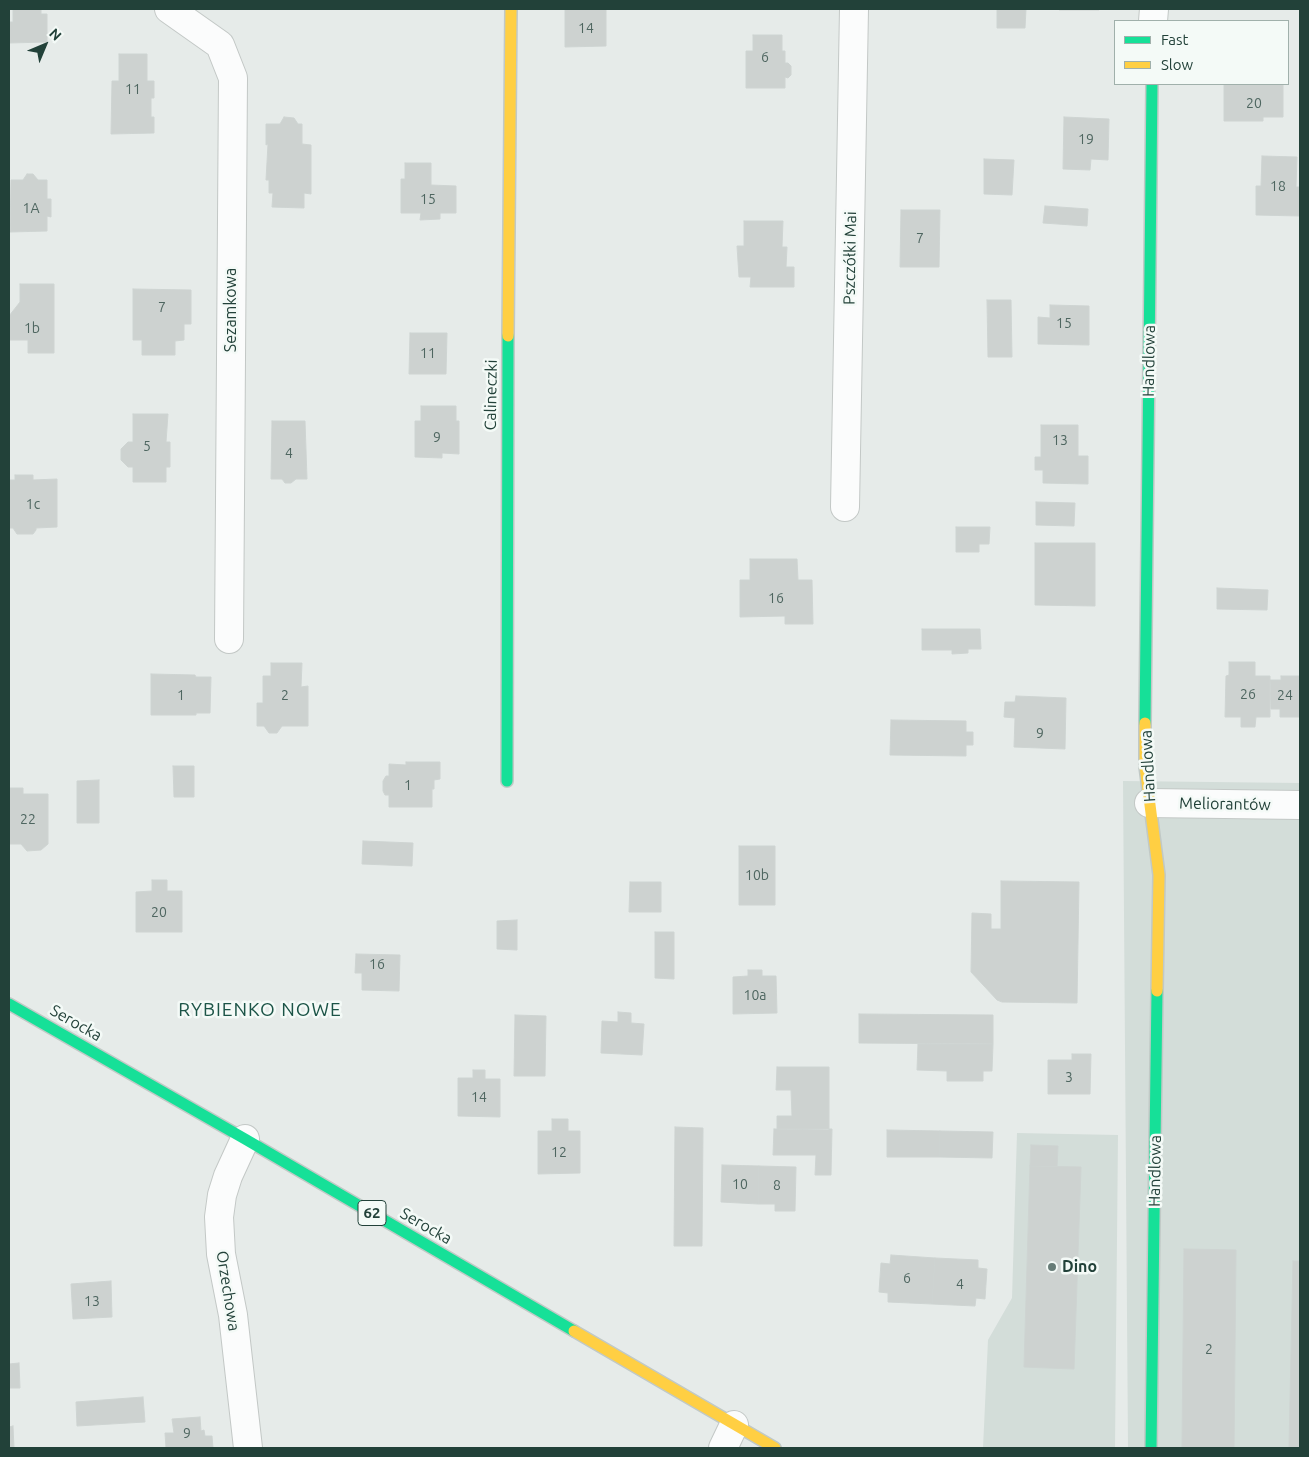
<!DOCTYPE html>
<html>
<head>
<meta charset="utf-8">
<style>
  body { margin:0 }
  #map { position:relative; width:1309px; height:1457px; overflow:hidden; background:#e6ebe9; font-family:Ubuntu,sans-serif }
  canvas { display:block }
  .frame { position:absolute; inset:0; border:10px solid #224139; pointer-events:none }
  .legend { position:absolute; left:1114px; top:20px; width:175px; height:65px; box-sizing:border-box; background:#f4faf7; border:1px solid #a0b0ab; margin:0; padding:6px 9px; list-style:none; font-size:15px; color:#224139 }
  .legend li { display:flex; align-items:center; gap:10px; height:25px }
  .legend b { width:25px; border:1px solid #a0b0ab }
  .north { position:absolute; left:20px; top:20px; width:50px; height:50px; -webkit-text-stroke:4px #f4faf7; paint-order:stroke; rotate:45deg; font-size:14px; font-weight:700; line-height:20px; text-align:center; color:#224139 }
  .north::after { content:''; display:block; margin:auto; width:18px; height:22px; background:#224139; clip-path:polygon(50% 0,100% 100%,50% 72%,0 100%) }
</style>
</head>
<body>
<div id="map">
<canvas width="1309" height="1457"></canvas>
<div class="frame"></div>
<ul class="legend">
<li><b style="height:6px;background:#16e098"></b>Fast</li>
<li><b style="height:6px;background:#ffcf43"></b>Slow</li>
</ul>
<div class="north">N</div>
</div>
<script>
const ctx = document.querySelector('canvas').getContext('2d');
ctx.lineJoin = 'round';
function fillPath(path, color) {
  ctx.fillStyle = color;
  ctx.fill(path, 'evenodd');
}
function toPath(rows) {
  const path = new Path2D();
  for (const r of rows) {
    path.moveTo(r[0], r[1]);
    for (let i = 2; i < r.length; i += 2) path.lineTo(r[i], r[i + 1]);
  }
  return path;
}
function trace(path, color, width, dash) {
  ctx.strokeStyle = color;
  ctx.lineWidth = width;
  ctx.lineCap = dash ? 'butt' : 'round';
  ctx.setLineDash(dash || []);
  ctx.stroke(path);
}
function write(font, color, halo, rows, align = 'center') {
  ctx.font = font + ' Ubuntu,sans-serif';
  ctx.lineWidth = 5;
  ctx.setLineDash([]);
  ctx.textBaseline = 'middle';
  ctx.strokeStyle = halo;
  ctx.fillStyle = color;
  for (const [text, x, y, turn = 0] of rows) {
    ctx.save();
    ctx.translate(x, y);
    ctx.rotate((+turn || 0) * Math.PI / 180);
    ctx.textAlign = isNaN(turn) ? turn : align;
    if (halo) ctx.strokeText(text, 0, 0);
    ctx.fillText(text, 0, 0);
    ctx.restore();
  }
}
const built = toPath([
  [1123,781,1300,783,1300,1448,1128,1448],
  [1017,1133,1118,1135,1115,1448,983,1448,988,1340,1012,1298]
]);
const building = toPath([
  [13,9,41,9,41,14,47,14,47,42,9,43,9,22,13,22,13,9],
  [565,9,606,9,606,46,565,47,565,9],
  [997,9,1026,9,1025,28,997,28,997,9],
  [1059,9,1099,9,1099,10,1059,10,1059,9],
  [753,35,782,35,782,51,785,51,785,63,788,63,791,66,791,75,788,78,785,77,785,88,746,88,746,51,753,51,753,35],
  [119,54,147,54,147,81,154,81,154,98,151,98,151,117,154,117,154,133,111,134,112,81,119,81,119,54],
  [1224,84,1283,84,1283,117,1263,117,1263,121,1224,121,1224,84],
  [284,117,294,118,298,124,302,124,302,144,311,145,311,194,304,193,304,208,272,207,273,193,269,193,269,180,266,180,268,144,266,145,266,124,280,124,284,117],
  [1064,117,1109,119,1108,160,1091,159,1090,170,1063,169,1064,117],
  [1262,156,1297,157,1296,187,1300,187,1300,216,1256,215,1256,186,1261,186,1262,156],
  [984,159,1014,160,1012,195,984,194,984,159],
  [405,163,431,163,431,185,456,186,456,213,440,213,440,219,420,220,421,213,401,213,401,179,405,179,405,163],
  [27,174,33,174,38,180,47,180,47,199,51,199,51,217,47,216,47,231,10,232,11,180,23,180,27,174],
  [1045,206,1088,209,1087,226,1043,223,1045,206],
  [901,210,940,210,939,267,900,267,901,210],
  [744,221,783,221,782,247,787,247,786,267,794,267,794,287,750,287,751,277,739,277,737,246,744,246,744,221],
  [20,284,54,284,54,353,28,353,28,340,10,340,9,316,20,302,20,284],
  [133,289,191,290,191,324,184,324,184,340,175,341,175,355,142,355,142,340,133,340,133,289],
  [987,300,1011,300,1012,357,988,357,987,300],
  [1050,305,1089,306,1089,345,1038,344,1038,317,1050,318,1050,305],
  [410,333,447,333,446,374,409,374,410,333],
  [421,406,456,406,456,421,459,421,459,454,442,453,442,458,415,457,415,421,421,421,421,406],
  [133,414,168,414,166,442,170,442,170,467,166,467,166,482,133,482,133,467,128,467,121,460,121,449,128,442,133,442,133,414],
  [272,421,305,421,307,479,296,479,291,483,285,483,282,479,271,479,272,421],
  [1041,425,1078,425,1078,456,1088,456,1088,484,1043,483,1043,470,1035,470,1035,457,1041,457,1041,425],
  [15,475,33,475,33,480,57,479,57,527,36,528,36,530,33,534,17,534,13,528,9,528,9,480,15,480,15,475],
  [1036,502,1075,503,1074,526,1036,525,1036,502],
  [956,527,990,527,989,544,979,544,979,552,956,552,956,527],
  [1035,543,1095,543,1095,606,1035,605,1035,543],
  [750,559,797,559,798,580,812,580,813,624,785,624,785,616,740,617,740,580,750,580,750,559],
  [1217,588,1268,590,1267,610,1217,609,1217,588],
  [922,629,980,629,981,649,968,649,968,653,952,654,952,650,922,650,922,629],
  [1229,662,1255,662,1255,676,1270,676,1270,717,1256,717,1255,727,1241,727,1241,717,1225,717,1226,676,1229,675,1229,662],
  [271,663,302,663,301,687,308,686,308,726,282,726,277,733,269,733,264,726,257,726,257,703,263,703,263,676,271,676,271,663],
  [151,674,195,675,196,677,211,677,210,713,196,713,196,715,151,715,151,674],
  [1281,676,1300,676,1300,717,1280,717,1280,709,1271,709,1270,680,1281,680,1281,676],
  [1016,696,1066,698,1065,749,1014,747,1015,718,1004,717,1005,702,1015,702,1016,696],
  [891,720,966,721,966,732,973,732,973,745,966,745,966,756,890,755,891,720],
  [406,762,440,762,440,779,434,780,434,789,432,789,432,807,389,807,389,795,385,795,383,791,383,781,386,776,389,776,389,764,406,765,406,762],
  [173,766,194,766,194,797,174,797,173,766],
  [99,780,99,823,77,823,77,781,99,780],
  [9,788,23,788,23,794,48,794,48,844,41,850,27,851,21,844,9,844,9,788],
  [363,841,413,843,412,866,362,864,363,841],
  [739,846,775,846,775,905,739,905,739,846],
  [152,880,167,880,167,891,182,891,182,932,136,932,136,892,152,891,152,880],
  [1001,881,1079,882,1077,1003,1002,1002,997,1000,971,972,972,913,991,914,991,929,1001,929,1001,881],
  [630,882,661,882,661,912,629,912,630,882],
  [517,920,517,950,497,949,497,921,517,920],
  [655,932,674,932,674,979,655,978,655,932],
  [356,954,400,955,399,991,362,990,362,973,355,973,356,954],
  [748,970,762,970,762,976,776,976,777,1013,733,1014,733,977,748,976,748,970],
  [618,1012,631,1013,631,1023,644,1024,642,1055,601,1053,602,1021,618,1022,618,1012],
  [859,1014,993,1015,993,1044,859,1043,859,1014],
  [515,1015,546,1016,545,1076,514,1076,515,1015],
  [918,1044,993,1044,992,1071,983,1071,983,1081,947,1081,947,1071,917,1070,918,1044],
  [1072,1054,1091,1054,1090,1094,1048,1094,1048,1060,1072,1060,1072,1054],
  [777,1067,829,1067,829,1130,777,1129,777,1116,792,1116,791,1090,776,1090,777,1067],
  [473,1070,485,1070,485,1079,500,1079,500,1117,458,1116,458,1078,473,1078,473,1070],
  [552,1119,568,1119,568,1131,580,1131,580,1173,538,1174,538,1131,552,1131,552,1119],
  [675,1127,703,1128,702,1246,674,1246,675,1127],
  [774,1129,832,1129,831,1175,815,1175,816,1155,773,1155,774,1129],
  [887,1130,940,1131,939,1157,887,1157,887,1130],
  [940,1131,993,1132,992,1158,939,1157,940,1131],
  [1031,1145,1058,1146,1057,1167,1030,1166,1031,1145],
  [722,1165,759,1166,758,1204,721,1202,722,1165],
  [759,1166,796,1167,795,1211,775,1211,775,1204,758,1204,759,1166],
  [1030,1166,1081,1167,1074,1369,1024,1367,1030,1166],
  [1184,1249,1236,1250,1234,1448,1182,1448,1184,1249],
  [891,1255,935,1258,932,1304,888,1302,888,1293,879,1292,881,1263,890,1264,891,1255],
  [935,1258,978,1260,978,1268,987,1269,985,1299,976,1298,975,1306,932,1304,935,1258],
  [1293,1261,1300,1261,1300,1448,1289,1448,1293,1261],
  [111,1281,112,1317,73,1319,71,1284,111,1281],
  [19,1363,20,1388,9,1388,9,1364,19,1363],
  [143,1397,145,1422,77,1426,76,1402,143,1397],
  [200,1417,201,1431,204,1430,205,1436,212,1436,213,1448,166,1448,165,1433,174,1433,172,1419,200,1417],
  [13,1426,14,1448,9,1448,9,1427,13,1426]
]);
const street = toPath([
  [169,9,220,45,233,78,229,639],
  [1153,21,1154,9],
  [845,507,854,9],
  [1149,803,1300,805],
  [245,1139,228,1176,222,1195,219,1217,221,1254,233,1315,248,1448],
  [723,1448,734,1425]
]);
const fast = toPath([
  [1145,723,1152,84],
  [507,781,508,336],
  [9,1004,245,1139,574,1331],
  [1151,1448,1157,991]
]);
const slow = toPath([
  [508,336,511,9],
  [1145,723,1145,766,1159,875,1157,991],
  [574,1331,775,1448]
]);
const markers = [
  [1052,1267,5,"#677c77"]
];
const numberNames = [
  ["14",586,28],
  ["6",765,57],
  ["11",133,89],
  ["20",1254,103],
  ["19",1086,139],
  ["18",1278,186],
  ["15",428,199],
  ["1A",31,208],
  ["7",920,238],
  ["7",162,307],
  ["15",1064,323],
  ["1b",32,328],
  ["11",428,353],
  ["9",437,437],
  ["13",1060,440],
  ["5",147,446],
  ["4",289,453],
  ["1c",33,504],
  ["16",776,598],
  ["26",1248,694],
  ["1",181,695],
  ["2",285,695],
  ["24",1285,695],
  ["9",1040,733],
  ["1",408,785],
  ["22",28,819],
  ["10b",757,875],
  ["20",159,912],
  ["16",377,964],
  ["10a",755,995],
  ["3",1069,1077],
  ["14",479,1097],
  ["12",559,1152],
  ["10",740,1184],
  ["8",777,1185],
  ["6",907,1278],
  ["4",960,1284],
  ["13",92,1301],
  ["2",1209,1349],
  ["9",187,1433]
];
const shields = [
  [372,1213,28]
];
const shieldNames = [
  ["62",372,1213]
];
const streetNames = [
  ["Pszczółki Mai",850,258,-89],
  ["Sezamkowa",231,310,-90],
  ["Handlowa",1149,361,-89],
  ["Calineczki",491,395,-89],
  ["Handlowa",1148,766,-93],
  ["Meliorantów",1225,804,1],
  ["Serocka",76,1023,30],
  ["Handlowa",1155,1171,-89],
  ["Serocka",426,1226,30],
  ["Orzechowa",228,1291,81]
];
const poiNames = [
  ["Dino",1062,1267]
];
const quarterNames = [
  ["RYBIENKO NOWE",260,1010]
];
fillPath(built, '#d3ddd9');
fillPath(building, '#cdd2d0');
trace(building, '#ced4d2', 1);
trace(street, '#c3c8c6', 30);
trace(fast, '#c1c9c6', 14);
trace(slow, '#c1c9c6', 14);
trace(street, '#fbfcfc', 28);
trace(fast, '#16e098', 11);
trace(slow, '#ffcf43', 11);
for (const [x, y, r, color] of markers) {
  const dot = new Path2D();
  dot.arc(x, y, r, 0, 2 * Math.PI);
  ctx.fillStyle = color;
  ctx.fill(dot);
  trace(dot, '#f4faf7', 2);
}
write('14px', '#4e6660', null, numberNames);
for (const [x, y, w] of shields) {
  const box = new Path2D();
  box.roundRect(x - w / 2, y - 12.5, w, 25, 4);
  ctx.fillStyle = '#f4faf7';
  ctx.fill(box);
  trace(box, '#224139', 1);
}
write('bold 15px', '#224139', null, shieldNames);
write('16px', '#224139', '#f4faf7', streetNames);
write('bold 16px', '#224139', '#f4faf7', poiNames, 'left');
ctx.letterSpacing = '1px';
write('19px', '#1c5447', '#f4faf7', quarterNames);
ctx.letterSpacing = '0px';
</script>
</body>
</html>
